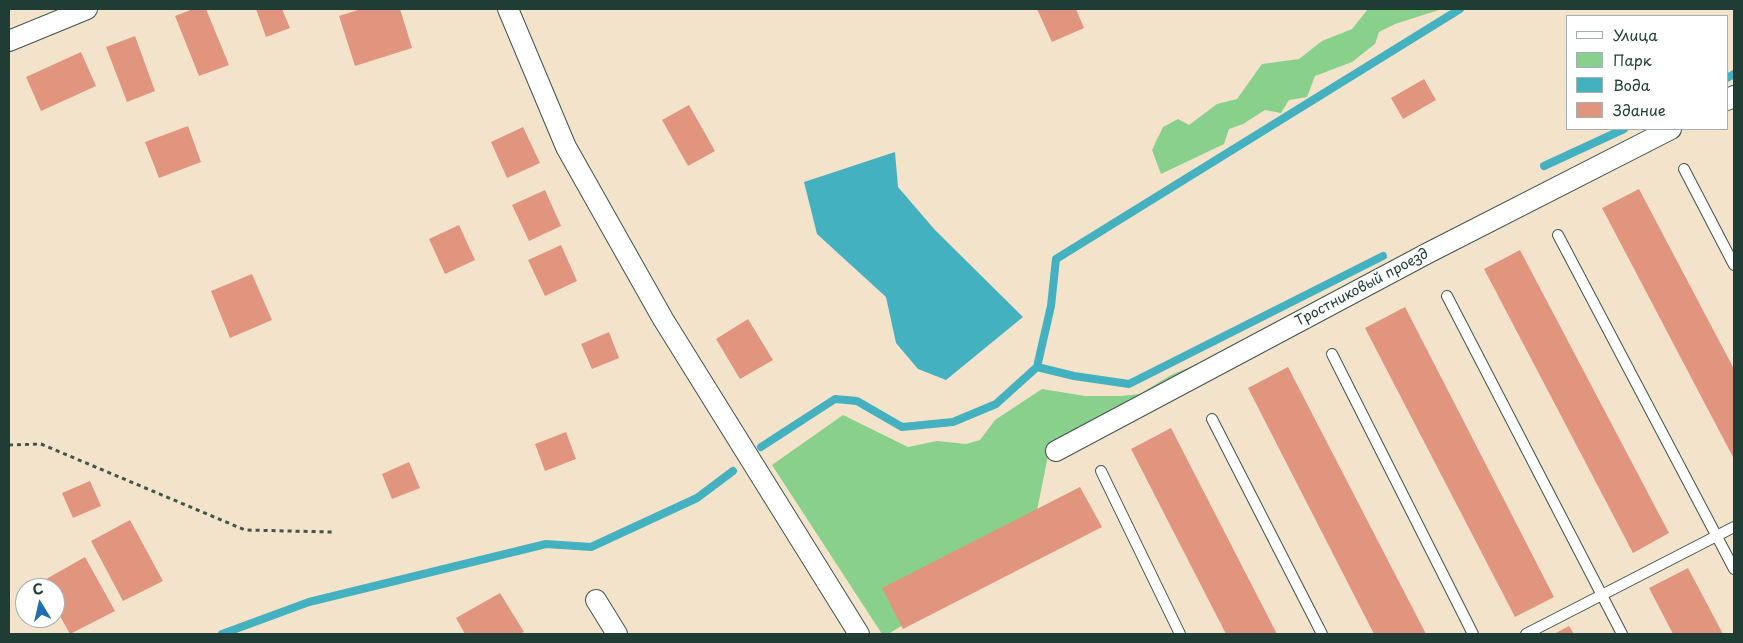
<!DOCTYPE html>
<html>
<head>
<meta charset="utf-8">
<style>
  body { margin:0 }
  #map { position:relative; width:1743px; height:643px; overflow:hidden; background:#f4e3cb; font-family:"Playpen Sans",sans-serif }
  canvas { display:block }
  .frame { position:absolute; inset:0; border:10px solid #1f3d34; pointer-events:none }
  .legend { position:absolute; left:1566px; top:15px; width:162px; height:115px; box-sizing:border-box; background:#fff; border:1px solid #a5b1ae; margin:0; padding:6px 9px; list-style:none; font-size:15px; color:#1f3d34 }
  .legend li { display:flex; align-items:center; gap:10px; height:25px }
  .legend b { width:25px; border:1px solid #a5b1ae }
  .north { position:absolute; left:15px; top:578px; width:50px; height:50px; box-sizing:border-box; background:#fff; border:1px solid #a5b1ae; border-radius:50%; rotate:351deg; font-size:14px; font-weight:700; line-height:20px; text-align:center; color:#1f3d34 }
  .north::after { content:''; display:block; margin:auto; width:18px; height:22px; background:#1f6fb2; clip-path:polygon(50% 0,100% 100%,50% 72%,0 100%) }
</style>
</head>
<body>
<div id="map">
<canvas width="1743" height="643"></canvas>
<div class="frame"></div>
<ul class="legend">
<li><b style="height:6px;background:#fff"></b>Улица</li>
<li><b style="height:14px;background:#88d08b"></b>Парк</li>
<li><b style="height:14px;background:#44b1c1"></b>Вода</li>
<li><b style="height:14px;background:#e2957e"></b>Здание</li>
</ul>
<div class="north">С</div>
</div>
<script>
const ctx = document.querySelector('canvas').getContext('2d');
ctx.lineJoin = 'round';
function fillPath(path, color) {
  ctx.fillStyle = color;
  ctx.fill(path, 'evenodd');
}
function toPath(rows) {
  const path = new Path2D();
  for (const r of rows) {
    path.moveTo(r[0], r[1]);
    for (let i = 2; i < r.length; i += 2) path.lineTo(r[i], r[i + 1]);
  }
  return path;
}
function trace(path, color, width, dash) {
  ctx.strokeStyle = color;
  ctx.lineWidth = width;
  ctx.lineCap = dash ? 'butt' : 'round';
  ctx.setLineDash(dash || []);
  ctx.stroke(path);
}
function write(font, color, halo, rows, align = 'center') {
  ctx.font = font + ' "Playpen Sans",sans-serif';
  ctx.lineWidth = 4.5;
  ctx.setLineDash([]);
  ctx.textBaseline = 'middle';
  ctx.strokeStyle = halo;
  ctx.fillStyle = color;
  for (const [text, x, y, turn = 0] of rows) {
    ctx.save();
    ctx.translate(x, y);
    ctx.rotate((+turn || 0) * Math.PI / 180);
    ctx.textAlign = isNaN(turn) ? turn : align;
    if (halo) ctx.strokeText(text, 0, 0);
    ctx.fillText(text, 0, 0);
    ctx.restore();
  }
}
const green = toPath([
  [1368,9,1442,9,1395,24,1379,32,1375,44,1352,62,1315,76,1307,97,1289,100,1281,113,1265,110,1243,124,1229,129,1224,144,1161,174,1152,150,1163,127,1178,119,1189,125,1217,104,1237,99,1262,64,1299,59,1322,41,1352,29],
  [1211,358,1050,446,1029,550,888,634,882,634,772,465,843,415,908,447,937,441,966,444,980,440,995,420,1042,389,1085,396,1121,396,1140,394,1171,375]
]);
const water = toPath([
  [895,152,898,187,935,230,1023,317,946,380,918,369,896,343,886,297,817,234,804,182]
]);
const stream = toPath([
  [1727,78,1734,74],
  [1544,166,1624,129],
  [1037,367,1074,376,1129,384,1383,256],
  [761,447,835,399,857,401,902,427,953,422,996,404,1037,367,1051,306,1056,259,1460,9],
  [222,634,309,602,546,544,591,547,697,498,733,471]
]);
const building = toPath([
  [193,9,206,9,229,65,199,76,175,16],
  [256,9,282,9,290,28,266,37],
  [361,9,400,9,412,48,355,66,339,16],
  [1037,9,1076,9,1084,28,1052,42],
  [135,36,155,91,127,102,106,47],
  [81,52,96,86,41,111,26,77],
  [1424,79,1436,100,1403,119,1391,98],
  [689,105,715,151,688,166,662,120],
  [188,126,201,162,159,178,145,142],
  [523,127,540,163,507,178,491,142],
  [1639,189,1734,369,1734,459,1602,208],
  [545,190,561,226,529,241,512,205],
  [459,225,475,260,445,274,429,239],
  [561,245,577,281,545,296,528,260],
  [1520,250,1669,533,1633,553,1484,269],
  [252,274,272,320,230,338,211,291],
  [1405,307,1554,597,1515,617,1365,328],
  [748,319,773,360,740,379,716,339],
  [609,332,619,358,592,369,581,344],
  [1288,367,1426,634,1374,634,1248,388],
  [1171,428,1277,634,1226,634,1131,449],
  [566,432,576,459,545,471,535,444],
  [409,462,420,488,392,499,382,474],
  [90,481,101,506,73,518,62,493],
  [1080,487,1102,527,903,629,882,588],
  [130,520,163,581,123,601,91,541],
  [85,557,115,611,70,634,55,607,55,588,45,588,41,582],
  [1688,568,1723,634,1673,634,1649,588],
  [500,593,524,632,520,634,465,634,456,618],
  [1569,626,1574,634,1554,634]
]);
const path = toPath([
  [9,445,41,444,245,530,333,532]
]);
const lane = toPath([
  [1684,169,1734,265],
  [1558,235,1734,569],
  [1447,296,1622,634],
  [1332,354,1473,634],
  [1212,419,1322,634],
  [1101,471,1180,634],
  [1526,634,1734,527]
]);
const street = toPath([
  [508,9,566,147,663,319,859,634],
  [9,41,87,9],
  [1727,100,1734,96],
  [1056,451,1428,253,1671,129],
  [596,600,617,634]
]);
const streetNames = [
  ["Тростниковый проезд",1362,288,-28]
];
fillPath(green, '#88d08b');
fillPath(water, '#44b1c1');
trace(stream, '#44b1c1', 8);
fillPath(building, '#e2957e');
trace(lane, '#3f564b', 12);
trace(street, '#3f564b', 22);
trace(path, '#3f564b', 3, [4, 4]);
trace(lane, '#fff', 10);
trace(street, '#fff', 20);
write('14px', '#1f3d34', '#fff', streetNames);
</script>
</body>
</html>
